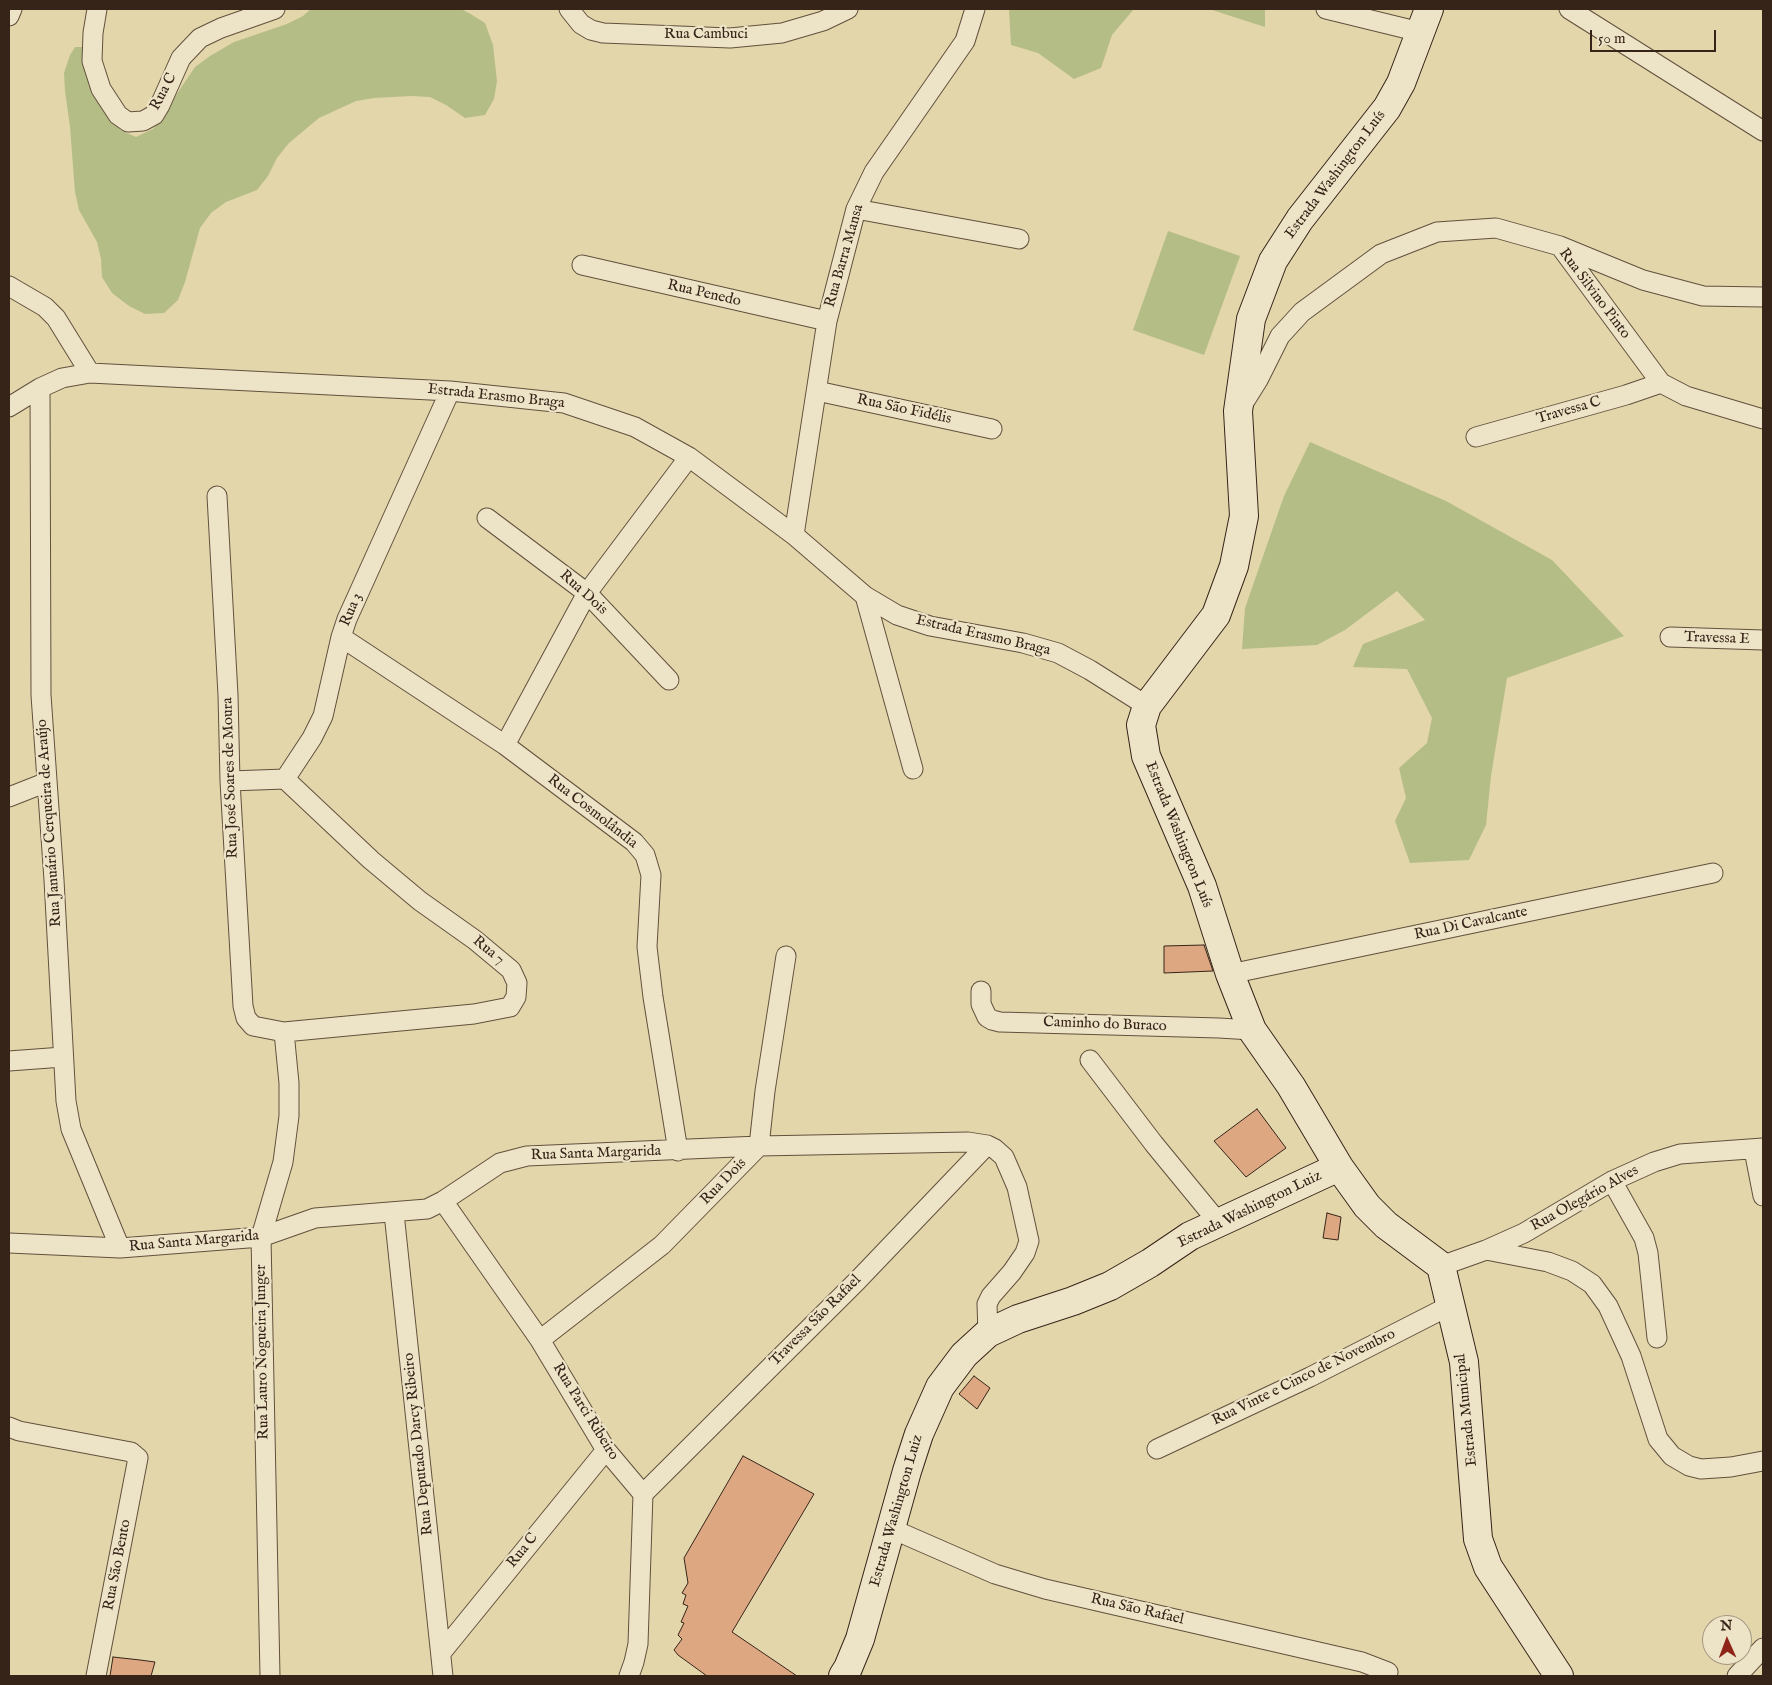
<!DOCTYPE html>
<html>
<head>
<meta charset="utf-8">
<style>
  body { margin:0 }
  #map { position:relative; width:1772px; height:1685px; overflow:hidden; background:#e3d6aa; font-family:"IM FELL English",serif }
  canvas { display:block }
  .frame { position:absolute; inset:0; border:10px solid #372419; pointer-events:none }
  .north { position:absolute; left:1702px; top:1615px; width:50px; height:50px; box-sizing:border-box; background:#ede4c8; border:1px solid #a49782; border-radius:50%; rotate:358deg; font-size:14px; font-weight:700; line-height:20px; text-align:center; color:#372419 }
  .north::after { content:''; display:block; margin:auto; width:18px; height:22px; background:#8f2418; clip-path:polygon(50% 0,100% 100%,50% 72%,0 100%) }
  .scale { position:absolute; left:1590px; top:30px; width:126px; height:22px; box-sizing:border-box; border:2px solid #372419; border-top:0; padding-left:6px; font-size:15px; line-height:18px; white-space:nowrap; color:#372419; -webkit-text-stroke:4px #ede4c8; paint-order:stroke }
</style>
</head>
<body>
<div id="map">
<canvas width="1772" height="1685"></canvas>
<div class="frame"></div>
<div class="north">N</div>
<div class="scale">50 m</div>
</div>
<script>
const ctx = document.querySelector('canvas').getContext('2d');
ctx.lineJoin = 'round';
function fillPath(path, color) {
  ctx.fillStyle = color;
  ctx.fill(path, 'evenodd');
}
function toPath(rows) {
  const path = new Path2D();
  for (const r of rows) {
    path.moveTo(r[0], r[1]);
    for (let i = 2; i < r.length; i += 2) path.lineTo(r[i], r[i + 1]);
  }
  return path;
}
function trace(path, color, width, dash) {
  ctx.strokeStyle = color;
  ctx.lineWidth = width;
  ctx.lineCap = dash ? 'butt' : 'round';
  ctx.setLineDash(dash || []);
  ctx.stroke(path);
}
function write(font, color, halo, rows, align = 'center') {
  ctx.font = font + ' "IM FELL English",serif';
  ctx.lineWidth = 4.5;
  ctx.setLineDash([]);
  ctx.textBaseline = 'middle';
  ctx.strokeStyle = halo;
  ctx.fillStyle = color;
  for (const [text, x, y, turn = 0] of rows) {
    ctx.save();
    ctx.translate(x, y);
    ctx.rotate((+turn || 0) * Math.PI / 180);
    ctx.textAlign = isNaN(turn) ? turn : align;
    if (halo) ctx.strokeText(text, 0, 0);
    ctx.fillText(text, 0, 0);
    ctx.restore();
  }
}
const green = toPath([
  [311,9,461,9,469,13,485,23,493,45,497,81,494,99,485,115,465,118,446,105,430,97,411,96,374,98,356,101,319,118,289,143,277,158,268,176,257,190,226,202,211,213,200,228,185,282,178,300,164,313,145,314,129,306,112,293,102,277,101,259,97,242,79,210,75,192,70,127,65,91,64,73,70,55,75,47,83,47,86,65,109,115,120,130,136,137,153,129,165,115,174,98,195,67,210,56,234,42,287,24,303,16],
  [1009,9,1134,9,1112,35,1101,68,1074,79,1038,53,1011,45],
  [1209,9,1265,9,1265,27],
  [1168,231,1240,256,1204,355,1133,330],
  [1310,442,1446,501,1552,560,1624,636,1507,678,1491,776,1486,825,1469,860,1410,863,1395,821,1406,798,1399,768,1427,743,1432,718,1407,669,1353,667,1363,644,1425,620,1397,591,1345,630,1317,645,1242,649,1245,608,1284,496]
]);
const building = toPath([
  [1204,945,1213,971,1164,973,1164,946,1204,945],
  [1257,1109,1286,1148,1246,1177,1214,1141,1257,1109],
  [1327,1213,1341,1217,1338,1240,1323,1238,1327,1213],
  [974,1376,990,1388,977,1409,959,1394,974,1376],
  [743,1456,814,1494,732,1632,797,1676,707,1676,678,1655,674,1650,682,1639,678,1635,684,1623,681,1622,688,1606,683,1604,686,1595,682,1593,688,1583,684,1558,743,1456],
  [113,1657,140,1660,155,1662,151,1676,110,1676,113,1657]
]);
const street = toPath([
  [97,9,93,33,92,61,101,89,118,115,128,122,143,121,154,115,160,105,181,58,200,38,221,28,275,9],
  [569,9,581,24,591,30,603,33,730,38,782,33,823,21,848,9],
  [1326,9,1420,32],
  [1569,9,1763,131],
  [9,16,12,9],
  [856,209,1019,239],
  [1560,246,1661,383,1686,396,1763,419],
  [582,265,827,321],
  [9,286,45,307,56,318,90,373],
  [40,388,41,695,54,880,66,1101,71,1129,120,1248],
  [817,391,992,429],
  [1243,404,1258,380,1280,336,1302,312,1381,254,1437,232,1496,228,1560,246,1643,280,1703,296,1763,297],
  [9,407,40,388,62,378,90,373,450,391,564,403,635,427,689,457,794,535,865,596,897,615,930,626,1023,643,1058,653,1090,670,1147,706],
  [1476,437,1626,395,1661,383],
  [217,496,228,695,230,781,243,1006,246,1018,253,1026,284,1032,474,1014,510,1007,516,997,517,983,511,970,475,940,420,901,371,860,285,779],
  [487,518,587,593,669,680],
  [794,535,827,321,856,209,874,172,965,41,975,9],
  [865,596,913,769],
  [341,637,505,745,634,842,645,855,651,875,647,947,653,997,678,1151],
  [1670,637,1763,640],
  [505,745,587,593,689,457],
  [230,781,285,779,312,738,323,716,341,637,347,619,450,391],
  [9,797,47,782],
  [1230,974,1713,873],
  [981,991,981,1004,987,1017,992,1020,1000,1022,1219,1028,1252,1030],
  [1090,1060,1154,1144,1218,1222],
  [9,1061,63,1057],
  [1754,1150,1763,1196],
  [1612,1181,1644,1238,1648,1253,1657,1338],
  [443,1201,540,1340,606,1450,643,1494,638,1644,634,1662,629,1676],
  [394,1213,443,1676],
  [9,1243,120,1248,261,1237,315,1218,427,1209,443,1201,500,1163,527,1156,759,1146,968,1142,987,1145,995,1149,1004,1157,1017,1187,1029,1241,1025,1253,1012,1272,991,1296,987,1304,988,1333],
  [1486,1250,1548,1262,1572,1271,1592,1284,1608,1306,1631,1356,1658,1439,1672,1456,1689,1466,1701,1469,1731,1467,1763,1461],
  [1441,1266,1486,1250,1524,1233,1612,1181,1654,1162,1680,1154,1763,1148],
  [540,1340,662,1245,759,1146,765,1091,786,956],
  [9,1427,19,1431,131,1452,138,1458,96,1676],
  [1157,1449,1310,1377,1451,1305],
  [643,1494,857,1281,987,1145],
  [892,1529,995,1574,1045,1589,1362,1662,1388,1672],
  [441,1653,606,1450],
  [270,1676,261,1237,283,1162,289,1116,289,1083,284,1032],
  [1737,1676,1763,1648]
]);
const secondary = toPath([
  [1429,9,1401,83,1387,108,1300,219,1273,261,1251,319,1238,411,1244,516,1234,566,1216,615,1147,706,1141,725,1146,756,1202,886,1230,974,1252,1030,1291,1086,1339,1167,1367,1206,1386,1225,1441,1266,1464,1362,1478,1539,1488,1567,1559,1676],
  [843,1676,848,1668,860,1639,907,1471,919,1434,940,1387,964,1355,988,1333,1018,1319,1073,1301,1110,1286,1150,1263,1190,1236,1339,1167]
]);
const streetNames = [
  ["Rua Cambuci",706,35],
  ["Rua C",164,92,-62],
  ["Estrada Washington Luís",1336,175,-53],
  ["Rua Barra Mansa",845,256,-74],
  ["Rua Penedo",704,294,13],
  ["Rua Silvino Pinto",1594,294,53],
  ["Estrada Erasmo Braga",496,397,6],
  ["Rua São Fidélis",904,410,12],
  ["Travessa C",1569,411,-16],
  ["Rua Dois",583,593,42],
  ["Rua 3",352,610,-67],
  ["Estrada Erasmo Braga",983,636,13],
  ["Travessa E",1717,639,2],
  ["Rua José Soares de Moura",231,778,-92],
  ["Rua Cosmolândia",592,812,38],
  ["Rua Januário Cerqueira de Araújo",50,823,-94],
  ["Estrada Washington Luís",1178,835,68],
  ["Rua Di Cavalcante",1471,924,-12],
  ["Rua 7",488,951,39],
  ["Caminho do Buraco",1105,1025,2],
  ["Rua Santa Margarida",596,1154,-2],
  ["Rua Dois",724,1182,-46],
  ["Rua Olegário Alves",1585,1199,-29],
  ["Estrada Washington Luiz",1250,1210,-26],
  ["Rua Santa Margarida",194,1242,-5],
  ["Travessa São Rafael",816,1321,-45],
  ["Rua Lauro Nogueira Junger",263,1352,-91],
  ["Rua Vinte e Cinco de Novembro",1304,1378,-26],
  ["Estrada Municipal",1467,1410,-96],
  ["Rua Parci Ribeiro",585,1412,58],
  ["Rua Deputado Darcy Ribeiro",419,1444,-96],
  ["Estrada Washington Luiz",897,1511,-74],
  ["Rua C",523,1551,-51],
  ["Rua São Bento",118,1565,-79],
  ["Rua São Rafael",1137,1610,13]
];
fillPath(green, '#b5bd87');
fillPath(building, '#dda782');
trace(building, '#372419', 1);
trace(street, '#62503d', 21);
trace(secondary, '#372419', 30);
trace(street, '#ede4c8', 19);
trace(secondary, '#ede4c8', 28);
write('15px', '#372419', '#ede4c8', streetNames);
</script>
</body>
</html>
